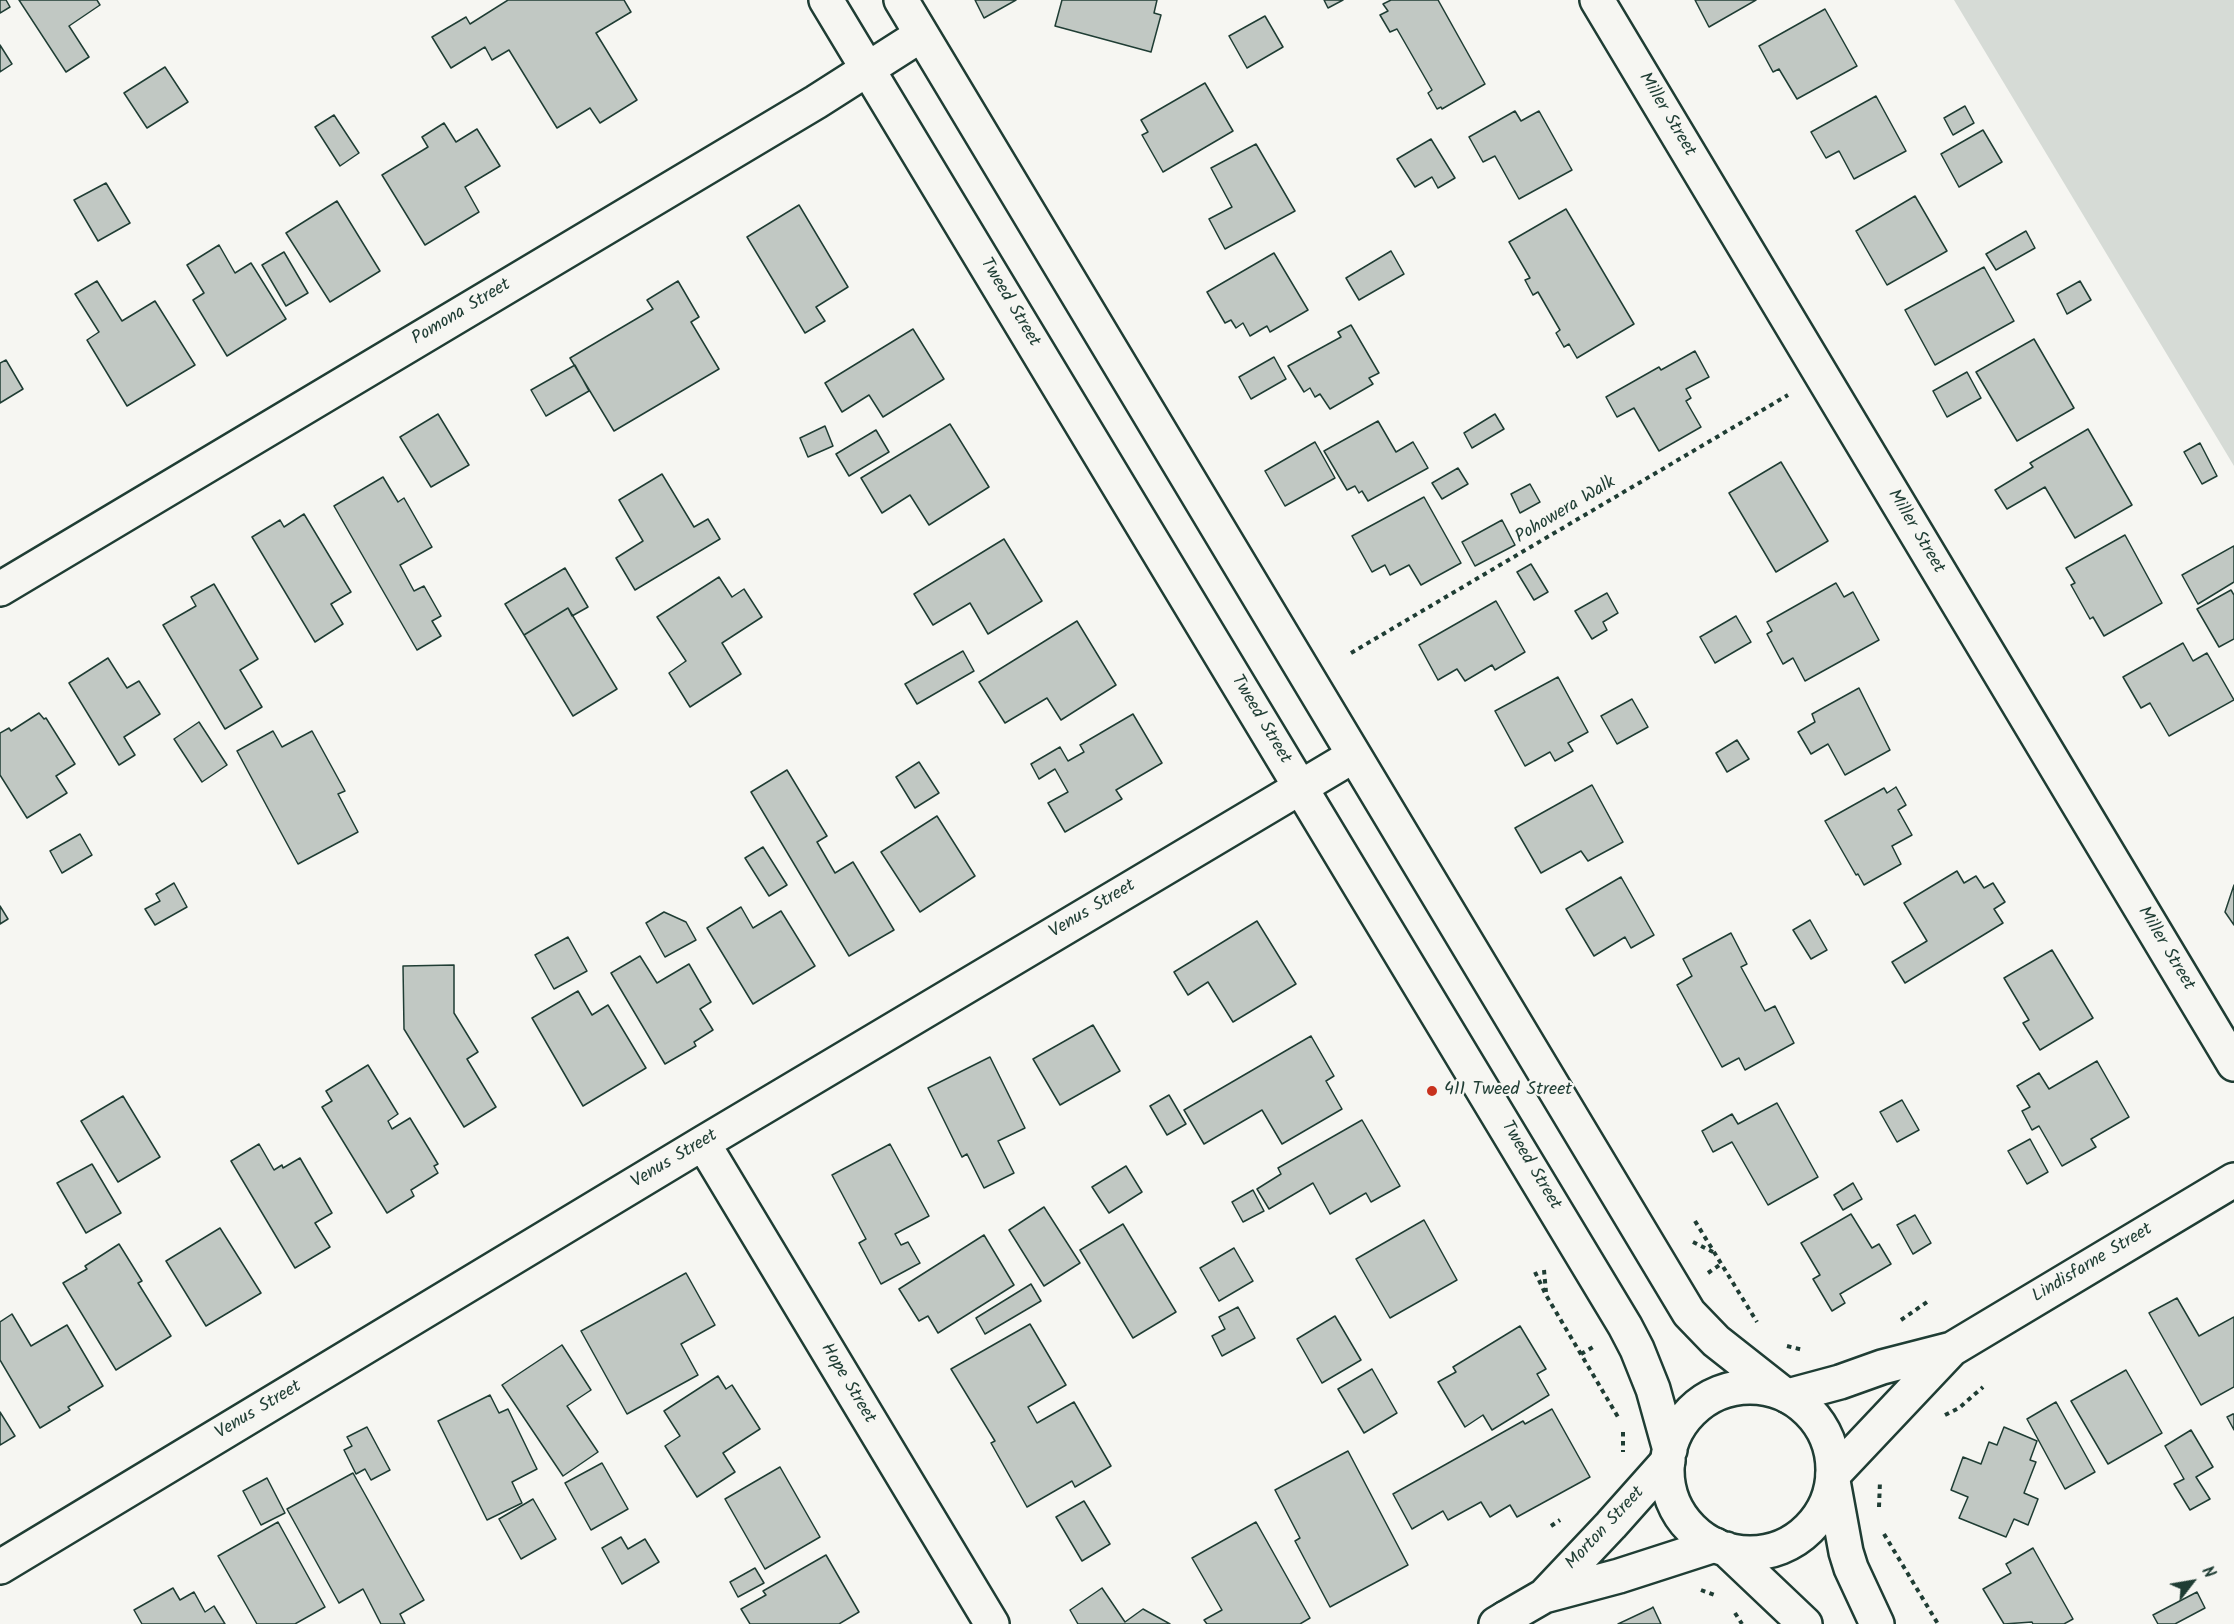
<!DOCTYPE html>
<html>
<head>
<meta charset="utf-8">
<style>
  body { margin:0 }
  #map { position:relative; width:2234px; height:1624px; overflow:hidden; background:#f6f6f2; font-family:Kalam,sans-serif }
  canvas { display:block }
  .north { position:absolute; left:2162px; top:1552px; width:60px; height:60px; -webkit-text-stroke:4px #f6f6f2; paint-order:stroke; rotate:59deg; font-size:16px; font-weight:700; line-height:24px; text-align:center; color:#1f3d34 }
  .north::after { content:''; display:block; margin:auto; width:21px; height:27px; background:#1f3d34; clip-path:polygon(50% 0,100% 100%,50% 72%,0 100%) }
</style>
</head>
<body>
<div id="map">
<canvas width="2234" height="1624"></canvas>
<div class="north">N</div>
</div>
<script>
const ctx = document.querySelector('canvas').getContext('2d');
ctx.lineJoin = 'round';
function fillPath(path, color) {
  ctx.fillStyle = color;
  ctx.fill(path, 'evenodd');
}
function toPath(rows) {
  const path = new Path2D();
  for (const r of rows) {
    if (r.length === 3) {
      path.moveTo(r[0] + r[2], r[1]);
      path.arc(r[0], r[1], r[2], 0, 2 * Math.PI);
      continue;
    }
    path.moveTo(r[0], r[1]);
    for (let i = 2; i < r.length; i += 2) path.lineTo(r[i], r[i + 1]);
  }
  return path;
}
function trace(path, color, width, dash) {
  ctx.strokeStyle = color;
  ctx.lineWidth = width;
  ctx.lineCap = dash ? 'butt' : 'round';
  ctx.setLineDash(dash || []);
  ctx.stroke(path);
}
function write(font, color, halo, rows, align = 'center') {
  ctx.font = font + ' Kalam,sans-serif';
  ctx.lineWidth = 4.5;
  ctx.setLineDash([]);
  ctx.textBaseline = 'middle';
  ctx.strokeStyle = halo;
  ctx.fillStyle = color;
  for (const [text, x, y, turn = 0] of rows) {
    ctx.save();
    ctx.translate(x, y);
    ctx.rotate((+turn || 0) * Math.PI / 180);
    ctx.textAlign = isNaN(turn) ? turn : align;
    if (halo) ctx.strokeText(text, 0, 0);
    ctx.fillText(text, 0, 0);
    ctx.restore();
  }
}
const green = toPath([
  [1954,0,2234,0,2234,466]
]);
const building = toPath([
  [0,0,6,0,10,7,0,13,0,0],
  [19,0,97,0,100,5,69,26,89,57,66,72,19,0],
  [508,0,624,0,631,12,596,33,637,100,600,123,590,108,557,128,509,50,492,60,485,47,451,68,432,37,466,17,470,24,508,0],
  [975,0,1016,0,984,18,975,0],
  [1062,0,1157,0,1154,13,1161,15,1151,52,1055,26,1062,0],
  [1324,0,1343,0,1328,8,1324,0],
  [1391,0,1438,0,1485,84,1442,109,1441,107,1437,109,1428,93,1432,90,1397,29,1390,32,1380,15,1388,11,1383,4,1391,0],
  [1695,0,1756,0,1709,27,1695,0],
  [1825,9,1857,66,1797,99,1779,69,1773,72,1759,46,1825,9],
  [1265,16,1283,47,1247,68,1229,36,1265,16],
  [0,45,12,64,0,72,0,45],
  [165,67,188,102,147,128,124,93,165,67],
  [1205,83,1233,131,1163,172,1142,135,1148,132,1141,120,1205,83],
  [1876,96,1906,151,1854,179,1839,151,1826,158,1811,132,1876,96],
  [1965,106,1974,123,1953,135,1944,118,1965,106],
  [1515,111,1521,121,1539,111,1572,170,1519,199,1495,156,1483,162,1469,137,1515,111],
  [334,115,359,153,340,166,315,127,334,115],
  [444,123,456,142,477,129,500,166,465,187,479,212,425,245,382,175,428,147,422,137,444,123],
  [1983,130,2002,162,1959,187,1941,154,1983,130],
  [1431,139,1455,178,1438,188,1432,177,1415,187,1397,159,1431,139],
  [1256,144,1295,211,1225,249,1209,219,1232,207,1211,168,1256,144],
  [106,183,130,223,98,241,74,200,106,183],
  [1915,196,1947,251,1887,285,1856,231,1915,196],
  [337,201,380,271,330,302,286,233,337,201],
  [799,205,848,287,816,307,825,321,805,333,747,237,799,205],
  [1566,209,1634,324,1577,358,1569,344,1564,347,1556,333,1560,330,1538,292,1533,295,1525,280,1530,278,1509,242,1566,209],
  [2026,231,2035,248,1996,270,1986,254,2026,231],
  [219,245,235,273,251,263,286,319,227,356,193,300,204,293,187,265,219,245],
  [1391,251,1404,274,1359,300,1346,278,1391,251],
  [284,252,308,293,286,306,262,265,284,252],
  [1274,253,1308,310,1270,332,1267,326,1250,336,1243,323,1236,328,1231,320,1225,323,1207,292,1274,253],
  [1984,267,2014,321,1935,365,1905,310,1984,267],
  [97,281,122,321,155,301,195,365,127,406,87,340,99,332,75,294,97,281],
  [678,281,699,317,691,322,719,369,614,431,570,358,653,309,647,300,678,281],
  [2080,281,2091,300,2067,314,2057,294,2080,281],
  [1351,325,1379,373,1369,378,1373,384,1330,409,1320,394,1315,397,1310,388,1304,392,1288,366,1341,337,1338,332,1351,325],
  [913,329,944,379,883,417,869,395,842,412,825,383,913,329],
  [2034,339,2074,408,2017,441,1976,372,2034,339],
  [1695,351,1709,377,1686,389,1691,398,1686,401,1701,427,1659,451,1634,408,1617,417,1606,397,1659,367,1661,370,1695,351],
  [1274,357,1286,379,1251,399,1239,377,1274,357],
  [6,360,23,389,0,403,0,363,6,360],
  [575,365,589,391,546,416,531,390,575,365],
  [1967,372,1981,398,1947,417,1933,391,1967,372],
  [438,414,469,465,431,487,400,437,438,414],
  [1495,414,1504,429,1472,448,1464,433,1495,414],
  [1378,421,1396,452,1413,442,1428,468,1368,501,1362,491,1359,493,1355,486,1347,490,1324,451,1378,421],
  [950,424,989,487,929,525,910,495,882,513,861,478,950,424],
  [825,426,833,446,808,457,800,438,825,426],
  [2088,429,2132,505,2075,538,2045,487,2007,509,1995,490,2033,467,2030,463,2088,429],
  [876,430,889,452,849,476,836,454,876,430],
  [1315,442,1335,478,1285,506,1265,471,1315,442],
  [2200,443,2217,476,2202,484,2184,452,2200,443],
  [1781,462,1828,541,1776,572,1729,493,1781,462],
  [1458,468,1468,484,1442,499,1432,483,1458,468],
  [662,474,694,527,708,519,720,539,635,590,616,558,643,541,619,500,662,474],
  [383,477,398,502,404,498,432,547,400,565,414,591,424,586,441,616,432,621,441,636,417,650,334,506,383,477],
  [1530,484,1540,502,1520,513,1511,494,1530,484],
  [1424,497,1461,563,1421,585,1409,565,1390,575,1385,565,1372,572,1352,536,1424,497],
  [304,514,351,592,331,604,343,624,315,642,252,537,280,520,284,527,304,514],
  [1502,520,1515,545,1475,566,1462,542,1502,520],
  [2125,535,2162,603,2104,636,2093,617,2090,619,2071,585,2075,583,2066,568,2125,535],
  [1004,539,1042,601,988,634,970,603,933,625,914,594,1004,539],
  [2234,546,2234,582,2198,604,2182,575,2234,546],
  [1531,564,1548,592,1534,600,1517,572,1531,564],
  [565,568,588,607,572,616,568,608,524,635,505,604,565,568],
  [719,577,732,597,744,589,762,617,722,643,741,674,690,707,669,673,686,661,657,617,719,577],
  [1836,583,1844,597,1853,592,1879,640,1805,681,1793,658,1783,664,1767,634,1772,631,1767,622,1836,583],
  [214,584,258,659,240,670,262,707,225,729,163,625,196,606,191,597,214,584],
  [2231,590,2234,595,2234,639,2219,647,2197,609,2231,590],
  [1607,593,1618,613,1603,622,1607,630,1592,639,1575,611,1607,593],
  [1496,601,1525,652,1495,670,1492,665,1465,681,1457,669,1438,680,1419,645,1496,601],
  [568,608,617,689,573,716,524,635,568,608],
  [1736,616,1751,642,1715,663,1700,637,1736,616],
  [1077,621,1116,685,1061,720,1047,698,1005,723,979,682,1077,621],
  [2183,643,2193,661,2207,653,2234,700,2169,736,2150,703,2141,708,2123,677,2183,643],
  [963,651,974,671,917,704,905,684,963,651],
  [108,658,127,688,139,681,160,714,124,737,135,755,119,765,69,683,108,658],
  [1558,677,1588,732,1568,743,1573,751,1555,761,1550,752,1525,766,1495,711,1558,677],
  [1859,688,1890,750,1845,775,1828,744,1811,754,1798,732,1815,722,1812,714,1859,688],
  [1632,699,1648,727,1617,744,1601,716,1632,699],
  [39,713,44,719,46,718,75,764,56,776,67,793,27,818,0,775,0,733,9,728,11,731,39,713],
  [1133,714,1162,763,1116,790,1122,799,1065,832,1048,803,1068,792,1055,769,1039,779,1031,764,1060,747,1068,761,1084,752,1080,745,1133,714],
  [199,722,227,765,202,782,174,739,199,722],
  [273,731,282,747,312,731,345,791,338,794,358,832,298,864,237,751,273,731],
  [1737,740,1749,759,1727,772,1716,753,1737,740],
  [919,762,939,793,915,808,896,777,919,762],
  [787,770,827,836,817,842,835,873,853,862,894,930,849,956,751,792,787,770],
  [1592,785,1623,842,1588,861,1581,851,1541,873,1515,828,1592,785],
  [1896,787,1906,805,1898,810,1912,835,1892,846,1901,864,1864,885,1858,874,1856,875,1825,821,1884,788,1887,793,1896,787],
  [937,816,975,876,920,912,881,852,937,816],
  [80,834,92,855,62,873,50,851,80,834],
  [763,847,787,885,769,896,745,858,763,847],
  [1957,871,1964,883,1976,876,1984,888,1993,883,2005,902,1994,909,2003,923,1905,983,1892,962,1927,941,1904,903,1957,871],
  [1621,877,1654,935,1631,948,1625,937,1594,956,1566,909,1621,877],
  [174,883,187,907,155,925,145,909,160,901,156,894,174,883],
  [2234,885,2234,925,2225,912,2234,885],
  [0,906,8,919,0,924,0,906],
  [741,907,753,928,781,911,815,966,753,1004,707,928,741,907],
  [664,912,686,922,696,940,665,957,646,923,664,912],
  [1810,920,1827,950,1811,959,1793,930,1810,920],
  [1257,921,1296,984,1233,1022,1208,982,1188,995,1174,972,1257,921],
  [1731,933,1747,964,1741,967,1765,1011,1775,1006,1794,1043,1745,1070,1739,1058,1722,1067,1677,985,1692,976,1683,959,1731,933],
  [568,937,587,971,554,989,535,955,568,937],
  [2052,950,2093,1018,2040,1050,2023,1023,2029,1020,2004,978,2052,950],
  [640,956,657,983,689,964,711,1002,700,1009,713,1030,694,1042,696,1046,665,1064,611,973,640,956],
  [454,965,454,1013,478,1052,467,1059,496,1107,464,1127,404,1029,403,966,454,965],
  [578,991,592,1015,608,1005,646,1068,583,1106,532,1018,578,991],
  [1093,1025,1120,1071,1060,1105,1033,1059,1093,1025],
  [1311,1036,1334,1076,1326,1081,1342,1109,1282,1144,1262,1110,1204,1144,1184,1110,1311,1036],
  [990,1057,1025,1128,998,1141,1014,1173,984,1188,967,1154,962,1157,928,1088,990,1057],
  [2097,1061,2129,1117,2091,1139,2096,1147,2062,1166,2039,1126,2032,1130,2022,1111,2030,1107,2017,1086,2039,1073,2049,1089,2097,1061],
  [368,1065,398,1114,388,1121,392,1129,410,1118,438,1164,434,1166,438,1173,411,1190,414,1196,387,1213,322,1107,332,1101,326,1091,368,1065],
  [1169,1095,1186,1124,1167,1135,1150,1106,1169,1095],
  [123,1096,160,1157,118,1182,81,1121,123,1096],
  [1902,1100,1919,1130,1897,1142,1880,1112,1902,1100],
  [1777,1103,1818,1177,1768,1205,1732,1142,1713,1152,1702,1131,1732,1114,1738,1124,1777,1103],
  [1362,1120,1400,1186,1371,1202,1366,1193,1330,1214,1313,1183,1269,1209,1257,1189,1281,1174,1278,1168,1362,1120],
  [2030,1139,2048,1172,2027,1184,2008,1151,2030,1139],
  [259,1144,274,1170,282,1165,283,1168,300,1158,332,1213,315,1223,330,1247,295,1268,231,1161,259,1144],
  [890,1144,929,1216,895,1234,901,1245,908,1242,920,1263,881,1284,859,1243,866,1239,832,1175,890,1144],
  [92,1164,121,1213,86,1233,57,1183,92,1164],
  [1126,1166,1142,1192,1109,1213,1092,1187,1126,1166],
  [1853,1183,1862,1199,1843,1210,1834,1195,1853,1183],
  [1253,1190,1264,1211,1243,1222,1232,1202,1253,1190],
  [1044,1207,1080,1263,1044,1286,1009,1230,1044,1207],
  [1851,1214,1872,1248,1879,1244,1891,1264,1840,1294,1845,1303,1832,1311,1813,1279,1820,1275,1801,1243,1851,1214],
  [1915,1215,1931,1243,1913,1254,1897,1225,1915,1215],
  [1424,1220,1457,1280,1390,1318,1356,1259,1424,1220],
  [1123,1224,1176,1312,1133,1338,1080,1250,1123,1224],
  [220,1228,261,1293,206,1326,166,1261,220,1228],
  [984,1235,1014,1285,938,1333,928,1316,919,1321,899,1289,984,1235],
  [119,1244,142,1281,138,1283,171,1336,116,1370,63,1283,87,1269,85,1266,119,1244],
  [1234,1248,1253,1281,1219,1301,1200,1268,1234,1248],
  [686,1273,715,1325,681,1344,698,1375,627,1414,581,1331,686,1273],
  [1031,1284,1041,1301,985,1334,976,1318,1031,1284],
  [2177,1298,2199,1336,2234,1317,2234,1387,2201,1405,2149,1313,2177,1298],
  [1238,1307,1255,1338,1222,1356,1212,1336,1225,1329,1219,1317,1238,1307],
  [12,1314,31,1346,67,1325,103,1386,68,1407,70,1410,40,1428,0,1360,0,1322,12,1314],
  [1335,1316,1361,1360,1322,1383,1297,1339,1335,1316],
  [1030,1324,1066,1385,1028,1407,1037,1423,1074,1402,1111,1466,1075,1487,1072,1481,1027,1507,991,1443,995,1441,951,1369,1030,1324],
  [1520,1326,1546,1369,1537,1374,1549,1395,1492,1430,1483,1415,1465,1427,1438,1382,1456,1372,1453,1367,1520,1326],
  [562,1345,591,1390,567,1406,598,1452,563,1476,502,1385,562,1345],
  [1372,1369,1397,1413,1364,1433,1338,1389,1372,1369],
  [2126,1370,2162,1433,2108,1464,2071,1401,2126,1370],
  [718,1376,726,1389,732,1385,760,1429,723,1453,735,1472,697,1497,665,1446,680,1436,664,1411,718,1376],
  [490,1395,499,1413,508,1409,537,1469,512,1482,522,1503,487,1520,438,1421,490,1395],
  [2056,1402,2095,1472,2065,1489,2027,1419,2056,1402],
  [1552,1409,1590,1477,1517,1517,1510,1505,1490,1517,1481,1502,1448,1520,1443,1511,1412,1529,1393,1494,1523,1421,1525,1424,1552,1409],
  [0,1412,15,1436,0,1445,0,1412],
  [2233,1414,2234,1414,2234,1430,2227,1417,2233,1414],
  [367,1427,390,1470,371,1480,365,1469,356,1474,344,1450,352,1446,347,1437,367,1427],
  [2004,1427,2037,1441,2030,1460,2036,1462,2024,1493,2038,1499,2028,1525,2014,1519,2006,1537,1959,1518,1968,1497,1951,1490,1963,1457,1981,1464,1989,1442,1997,1445,2004,1427],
  [2191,1430,2213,1467,2196,1477,2210,1499,2190,1510,2174,1484,2184,1479,2165,1446,2191,1430],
  [1348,1451,1408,1565,1330,1607,1295,1541,1300,1538,1275,1490,1348,1451],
  [602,1463,628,1509,591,1530,565,1483,602,1463],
  [780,1467,820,1537,765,1569,725,1499,780,1467],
  [353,1473,424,1600,400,1614,405,1624,381,1624,363,1589,339,1603,287,1509,353,1473],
  [267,1478,285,1513,261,1525,243,1491,267,1478],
  [533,1499,556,1539,521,1559,499,1519,533,1499],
  [1084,1501,1110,1544,1082,1561,1056,1517,1084,1501],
  [278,1522,325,1607,295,1624,257,1624,218,1556,278,1522],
  [1256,1522,1310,1618,1300,1624,1207,1624,1204,1620,1222,1610,1192,1558,1256,1522],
  [621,1537,628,1549,645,1539,659,1562,622,1584,602,1548,621,1537],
  [2033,1548,2073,1619,2064,1624,2033,1624,2032,1622,2004,1624,1983,1589,2011,1573,2006,1564,2033,1548],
  [826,1555,859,1612,839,1624,750,1624,741,1609,766,1595,763,1591,826,1555],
  [755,1568,764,1583,738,1597,730,1582,755,1568],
  [173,1588,180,1600,194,1592,205,1612,214,1606,225,1624,142,1624,134,1610,173,1588],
  [1102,1588,1125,1622,1143,1609,1170,1624,1078,1624,1070,1610,1102,1588],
  [2197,1592,2205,1608,2175,1624,2158,1624,2153,1615,2197,1592],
  [1653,1607,1661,1624,1618,1624,1652,1608,1653,1607]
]);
const path = toPath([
  [1351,653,1788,395],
  [1695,1221,1757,1322],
  [1693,1242,1713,1252],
  [1544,1270,1546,1292],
  [1535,1272,1546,1295,1618,1417],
  [1708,1273,1721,1264],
  [1901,1320,1930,1300],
  [1787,1346,1803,1350],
  [1581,1354,1593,1347],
  [1945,1415,1959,1408,1983,1387],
  [1623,1432,1623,1452],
  [1879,1507,1880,1481],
  [1551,1526,1560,1520],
  [1884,1534,1938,1624],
  [1701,1590,1717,1596],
  [1735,1613,1742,1624]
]);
const minor = toPath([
  [1597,0,2234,1064],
  [703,1143,992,1624],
  [0,1567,703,1143,1353,756],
  [1544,1596,1611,1525,1668,1461],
  [1506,1618,1544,1596,1619,1576,1715,1545]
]);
const tertiary = toPath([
  [0,589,816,102,921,35],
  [1788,1396,1840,1382,1882,1367,1952,1349,2234,1180],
  [1833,1475,1952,1349],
  [1496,1624,1506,1618]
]);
const secondary = toPath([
  [826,0,1625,1326,1637,1349,1653,1389,1670,1450],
  [901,0,1689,1313,1716,1341,1782,1393],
  [1750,1470,83],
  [1833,1481,1846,1552,1851,1568,1877,1624],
  [1726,1549,1805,1624]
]);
const markers = [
  [1432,1091,6,"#c8321e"]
];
const streetNames = [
  ["Miller Street",1666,115,59],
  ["Tweed Street",1009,303,59],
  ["Pomona Street",462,313,-31],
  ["Pohowera Walk",1566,511,-31],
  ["Miller Street",1915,532,59],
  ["Tweed Street",1260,720,59],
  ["Venus Street",1093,910,-31],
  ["Miller Street",2165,949,59],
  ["Venus Street",675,1160,-31],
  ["Tweed Street",1530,1166,59],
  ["Lindisfarne Street",2093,1264,-31],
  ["Hope Street",847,1384,59],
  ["Venus Street",259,1411,-31],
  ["Morton Street",1606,1529,-47]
];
const poiNames = [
  ["411 Tweed Street",1444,1091]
];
fillPath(green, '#d6dbd6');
fillPath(building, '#c1c8c3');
trace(building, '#1f3d34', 1.5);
trace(minor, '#1f3d34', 38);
trace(tertiary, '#1f3d34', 38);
trace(secondary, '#1f3d34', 38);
trace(path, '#1f3d34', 4, [4.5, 4.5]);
trace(minor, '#f6f6f2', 33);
trace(tertiary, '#f6f6f2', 33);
trace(secondary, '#f6f6f2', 33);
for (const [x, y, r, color] of markers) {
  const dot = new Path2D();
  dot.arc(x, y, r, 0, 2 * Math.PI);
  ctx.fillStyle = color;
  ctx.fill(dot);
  trace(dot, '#f6f6f2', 2);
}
write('18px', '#1f3d34', '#f6f6f2', streetNames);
write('18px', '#1f3d34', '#f6f6f2', poiNames, 'left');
</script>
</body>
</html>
